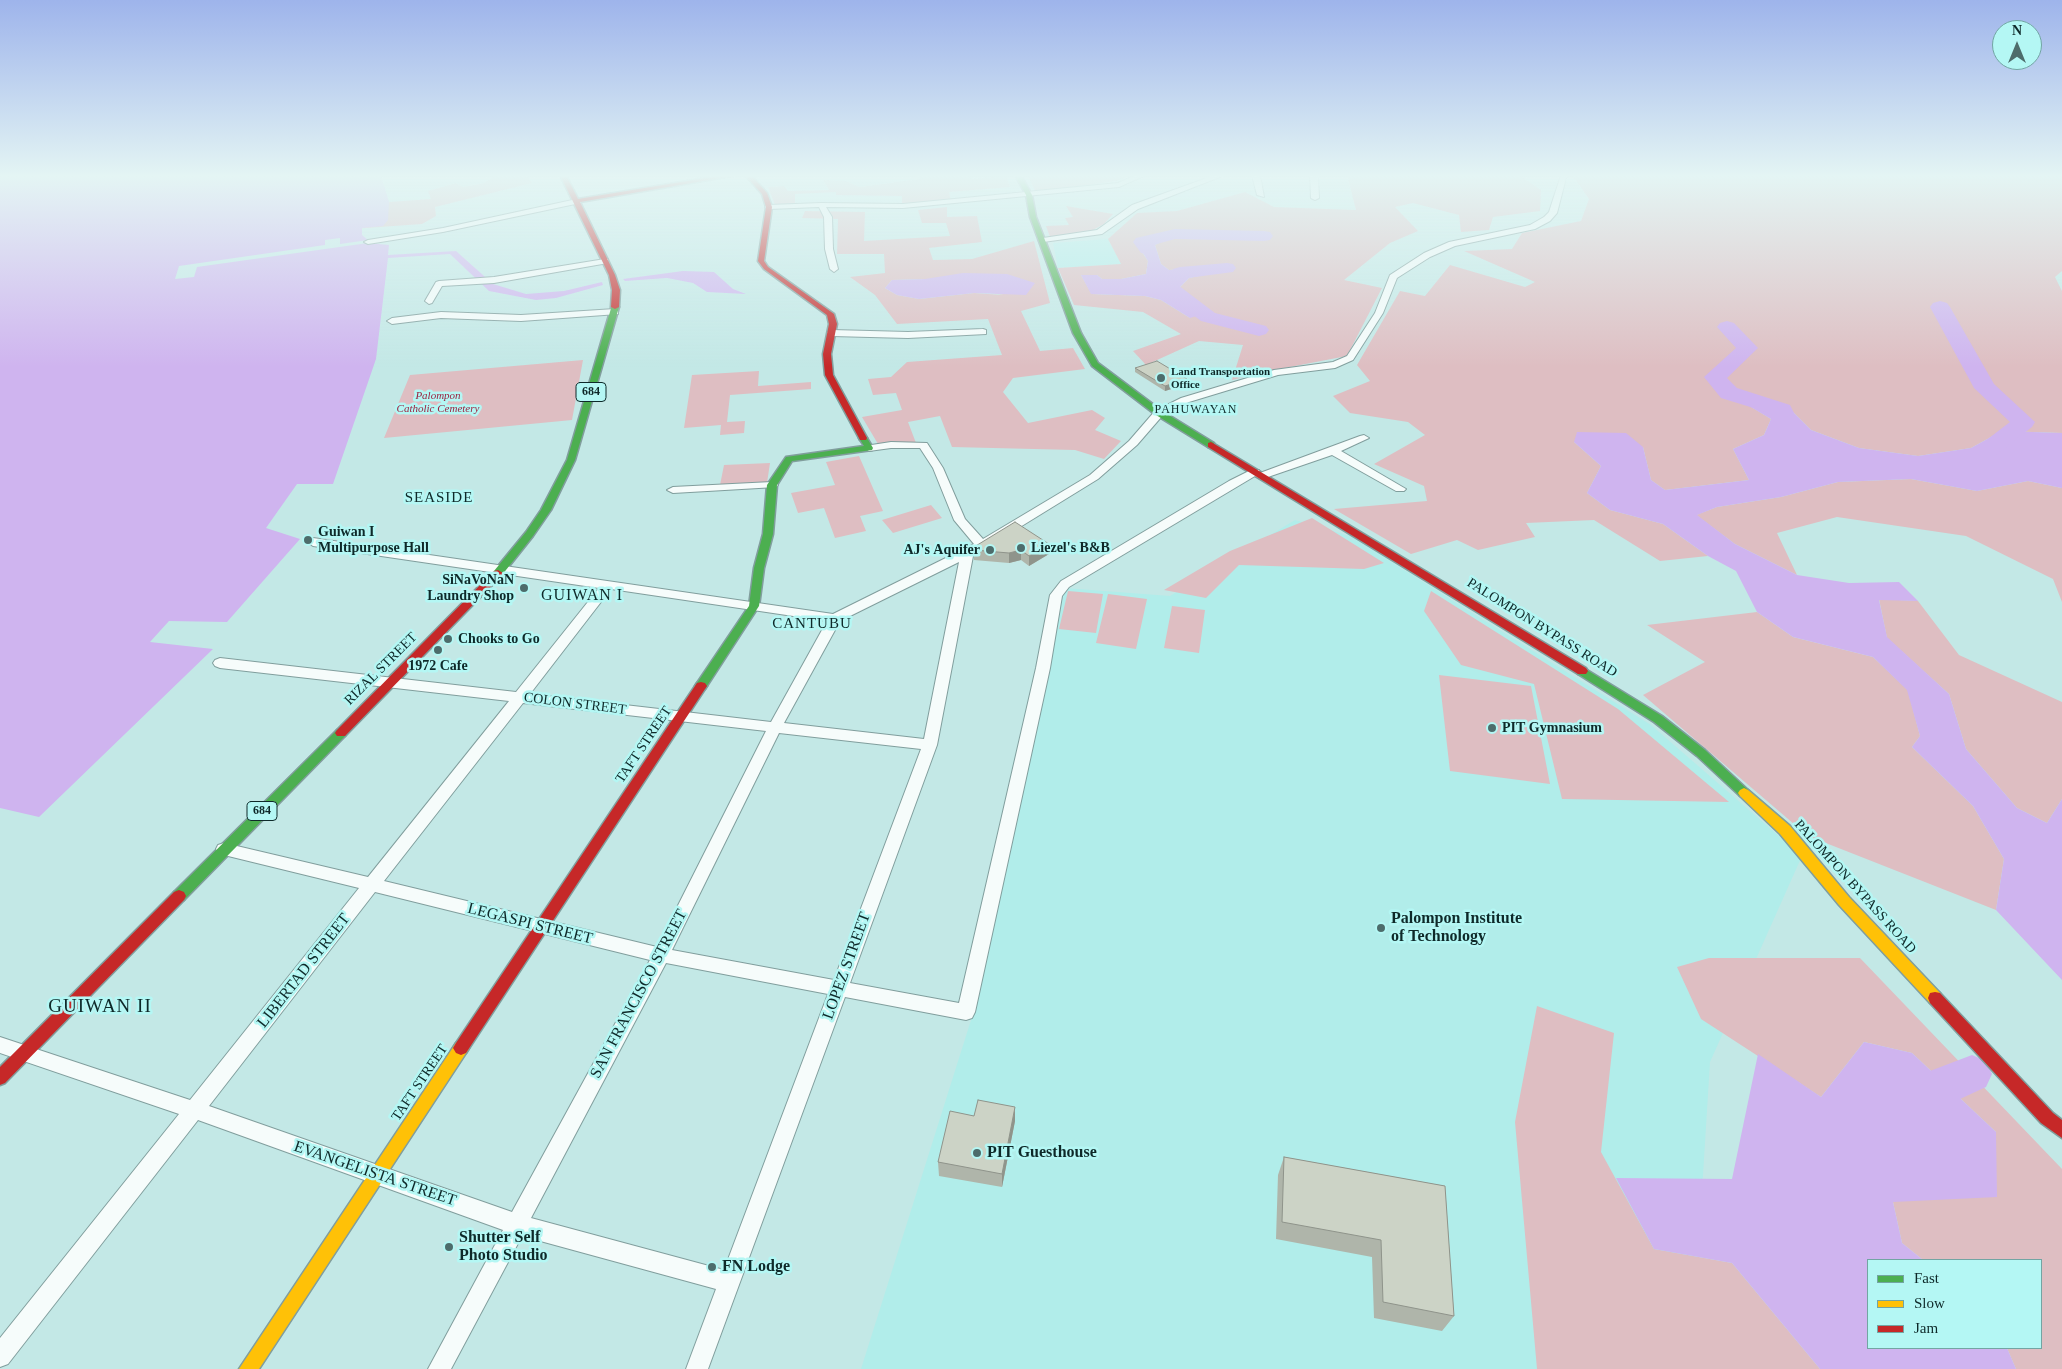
<!DOCTYPE html>
<html>
<head>
<meta charset="utf-8">
<style>
  body { margin:0 }
  #map { position:relative; width:2062px; height:1369px; overflow:hidden; background:#c3e8e6; font-family:"Times New Roman",serif }
  canvas { display:block }
  .legend { position:absolute; left:1867px; top:1259px; width:175px; height:90px; box-sizing:border-box; background:#b4f7f4; border:1px solid #72a5a3; margin:0; padding:6px 9px; list-style:none; font-size:15px; color:#0e2929 }
  .legend li { display:flex; align-items:center; gap:10px; height:25px }
  .legend b { width:25px; border:1px solid #72a5a3 }
  .north { position:absolute; left:1992px; top:20px; width:50px; height:50px; box-sizing:border-box; background:#b4f7f4; border:1px solid #72a5a3; border-radius:50%; rotate:0deg; font-size:14px; font-weight:700; line-height:20px; text-align:center; color:#0e2929 }
  .north::after { content:''; display:block; margin:auto; width:18px; height:22px; background:#4d6c6b; clip-path:polygon(50% 0,100% 100%,50% 72%,0 100%) }
</style>
</head>
<body>
<div id="map">
<canvas width="2062" height="1369"></canvas>
<ul class="legend">
<li><b style="height:6px;background:#4caf50"></b>Fast</li>
<li><b style="height:6px;background:#ffc107"></b>Slow</li>
<li><b style="height:6px;background:#c62828"></b>Jam</li>
</ul>
<div class="north">N</div>
</div>
<script>
const ctx = document.querySelector('canvas').getContext('2d');
ctx.lineJoin = 'round';
function fillPath(path, color) {
  ctx.fillStyle = color;
  ctx.fill(path, 'evenodd');
}
function toPath(rows) {
  const path = new Path2D();
  for (const r of rows) {
    path.moveTo(r[0], r[1]);
    for (let i = 2; i < r.length; i += 2) path.lineTo(r[i], r[i + 1]);
  }
  return path;
}
function trace(path, color, width, dash) {
  ctx.strokeStyle = color;
  ctx.lineWidth = width;
  ctx.lineCap = dash ? 'butt' : 'round';
  ctx.setLineDash(dash || []);
  ctx.stroke(path);
}
function write(font, color, halo, rows, align = 'center') {
  ctx.font = font + ' "Times New Roman",serif';
  ctx.lineWidth = 5;
  ctx.setLineDash([]);
  ctx.textBaseline = 'middle';
  ctx.strokeStyle = halo;
  ctx.fillStyle = color;
  for (const [text, x, y, turn = 0] of rows) {
    ctx.save();
    ctx.translate(x, y);
    ctx.rotate((+turn || 0) * Math.PI / 180);
    ctx.textAlign = isNaN(turn) ? turn : align;
    if (halo) ctx.strokeText(text, 0, 0);
    ctx.fillText(text, 0, 0);
    ctx.restore();
  }
}
const built = toPath([
  [1108,239,1122,264,1058,268,1053,243],
  [1295,520,1350,536,1651,725,1802,856,1710,1062,1691,1369,861,1369,977,1001,1065,588,1170,596]
]);
const green = toPath([
  [497,175,526,175,532,183,435,207,436,216,422,224,351,229,375,198,389,202,431,199,428,191,456,183,463,187,484,183],
  [913,175,969,175,972,179,1006,176,1010,187,949,192,951,201,902,205,902,196,836,195,836,192,795,194,795,204,775,205,768,187,784,186,788,191,829,190,823,180,845,181,860,187,920,179],
  [1036,175,1130,175,1116,181,1036,192,1028,176],
  [1347,175,1519,175,1541,190,1540,211,1493,217,1489,230,1461,232,1459,215,1413,203,1395,207,1418,231,1390,243,1344,280,1382,288,1347,356,1264,372,1232,380,1243,345,1199,341,1146,365,1133,351,1181,334,1143,312,1074,305,1058,268,1121,264,1108,239,1137,213,1177,211,1245,192,1274,207,1356,210],
  [1191,233,1192,236,1167,239,1155,245,1161,264,1169,270,1220,267,1222,271,1189,278,1179,288,1190,318,1161,300,1145,296,1092,294,1081,275,1097,275,1102,279,1121,279,1146,274,1148,261,1136,243],
  [2062,175,2062,271,2055,277,2062,291,2062,433,2002,431,1971,448,1918,456,1859,448,1811,430,1788,407,1760,396,1740,400,1771,419,1764,435,1733,449,1749,480,1665,490,1651,480,1643,447,1574,442,1601,466,1587,493,1610,510,1663,524,1708,556,1660,561,1594,520,1526,523,1535,537,1478,550,1457,540,1411,554,1334,509,1427,501,1424,486,1374,464,1425,435,1408,422,1350,413,1333,396,1370,381,1357,365,1400,291,1425,296,1450,265,1525,287,1535,282,1464,251,1512,249,1522,233,1581,221,1589,199,1573,176],
  [1066,206,1113,214,1104,224,1091,231,1050,237,1046,226,1069,225,1065,218,1073,217],
  [947,207,947,217,977,216,982,242,929,248,933,260,972,259,1034,241,1050,303,1021,311,1040,351,1073,348,1085,369,1013,378,1003,392,1028,423,1092,410,1105,418,1095,430,1121,441,1104,459,1075,450,952,447,940,416,908,422,916,443,878,444,862,417,902,410,896,393,873,395,868,379,891,377,907,362,1002,355,988,319,897,324,875,295,850,277,885,273,884,254,837,254,838,219,802,218,805,211,865,212,864,241,950,236,946,223,922,223,918,210],
  [925,279,1003,295,974,293,919,299,897,295,885,288,892,280],
  [583,360,572,420,384,438,410,375],
  [759,371,758,386,811,382,811,389,730,395,727,422,745,421,744,433,720,435,721,425,684,428,692,375],
  [859,456,883,511,860,516,866,531,835,538,824,508,798,513,791,493,835,485,826,462],
  [770,463,767,483,720,485,724,465],
  [1911,479,1977,491,2028,481,2062,488,2062,602,2053,579,1966,536,1837,517,1777,533,1797,575,1735,544,1696,515,1717,507,1781,497,1838,482],
  [931,505,942,518,893,533,882,520],
  [1312,518,1384,563,1364,569,1239,565,1206,598,1164,590,1230,551],
  [1068,591,1103,594,1096,633,1059,629],
  [1431,591,1618,709,1729,802,1562,799,1534,684,1461,665,1424,611],
  [1108,594,1147,599,1136,649,1096,643],
  [1879,599,1918,601,1959,655,2062,702,2062,799,2047,823,2017,808,1966,749,1949,694,1887,638],
  [1172,606,1205,610,1199,653,1164,648],
  [1757,612,1793,637,1873,657,1908,690,1920,736,1912,747,1973,806,2004,859,1996,910,1808,836,1643,695,1705,662,1647,625],
  [1439,675,1531,686,1550,784,1450,771],
  [1709,958,1860,958,2062,1169,2062,1369,2016,1369,2007,1348,2041,1348,2041,1260,1923,1260,1902,1243,1893,1202,1996,1132,1912,1053,1864,1042,1821,1097,1701,1019,1677,967],
  [1537,1006,1614,1033,1601,1152,1654,1249,1732,1263,1820,1369,1537,1369,1515,1122]
]);
const water = toPath([
  [0,175,381,175,389,202,388,220,383,226,362,228,362,235,368,240,369,243,389,245,388,255,456,251,493,284,526,294,564,291,602,282,603,285,556,298,536,300,489,291,450,254,388,258,376,359,333,484,297,484,266,528,300,539,227,622,169,621,150,642,213,649,39,817,0,808],
  [1191,233,1193,236,1167,239,1155,245,1161,264,1169,270,1220,267,1223,271,1189,278,1179,288,1209,312,1190,318,1161,300,1145,296,1091,294,1081,275,1097,275,1102,279,1121,279,1146,274,1148,261,1136,242,1155,236],
  [683,271,714,272,733,289,746,294,707,292,693,283,667,278,625,281,623,279],
  [963,273,1007,274,1035,283,1026,295,974,293,919,299,897,295,885,288,892,280,925,279],
  [1760,396,1788,407,1811,430,1859,448,1918,456,1971,448,2002,431,2062,433,2062,488,2028,481,1977,491,1911,479,1838,482,1781,497,1717,507,1697,515,1735,544,1797,575,1849,583,1899,582,1918,601,1879,600,1887,637,1949,694,1966,749,2017,808,2047,823,2062,799,2062,980,1996,910,2004,859,1973,806,1912,747,1920,736,1907,690,1873,657,1793,637,1757,612,1736,571,1708,556,1663,524,1610,510,1587,493,1601,466,1574,442,1577,432,1626,433,1643,447,1651,480,1665,490,1749,480,1733,449,1764,435,1771,419,1739,400],
  [1864,1042,1912,1053,1996,1132,1997,1197,1893,1202,1902,1243,1923,1260,1868,1260,1868,1348,2007,1348,2016,1369,1820,1369,1732,1263,1654,1249,1616,1178,1732,1179,1758,1054,1821,1097]
]);
const pier = toPath([
  [340,238,340,244,368,240,368,243,197,267,194,277,175,279,179,266,325,245,325,240]
]);
const river = toPath([
  [1175,229,1264,231,1270,232,1273,236,1270,240,1264,241,1175,239,1153,245,1156,249,1153,253,1147,254,1141,253,1133,242,1136,238,1175,229],
  [1227,263,1233,264,1236,268,1233,272,1180,279,1173,277,1171,273,1173,269,1180,267,1227,263],
  [1171,283,1178,285,1215,313,1266,326,1269,330,1266,334,1259,336,1201,321,1164,293,1162,289,1164,285,1171,283],
  [1940,301,1947,303,1950,307,1994,384,2035,422,2032,427,1992,458,1984,460,1976,458,1972,453,1976,448,2010,422,1974,388,1930,307,1933,303,1940,301],
  [1727,321,1734,323,1758,348,1727,378,1737,388,1790,405,1794,413,1791,418,1783,420,1775,418,1773,414,1721,398,1704,377,1736,348,1717,327,1720,323,1727,321],
  [1972,1055,1986,1061,1992,1074,1986,1087,1960,1099,1933,1128,1918,1134,1903,1128,1897,1114,1903,1100,1930,1071,1972,1055]
]);
const street = toPath([
  [1136,175,1146,175,1119,187,903,208,826,207,832,217,833,249,838,269,834,272,830,269,825,249,824,217,819,207,769,209,765,207,769,205,821,203,903,204,1118,183,1136,175],
  [1215,175,1225,175,1138,209,1102,234,1043,242,1039,240,1043,238,1097,230,1132,205,1215,175],
  [1252,175,1260,175,1264,197,1257,195,1252,175],
  [1310,175,1318,175,1319,198,1315,200,1311,198,1310,175],
  [1561,175,1570,175,1566,178,1557,213,1550,221,1535,229,1455,246,1430,257,1397,278,1383,313,1353,360,1335,368,1278,375,1189,402,1163,415,1137,445,1098,479,973,556,937,745,850,983,959,1003,1036,668,1050,595,1061,581,1229,481,1251,470,1259,470,1260,473,1360,436,1364,435,1369,438,1341,451,1406,489,1404,491,1396,491,1332,455,1265,478,1261,479,1255,476,1069,587,1062,596,1050,668,975,1012,972,1018,966,1020,845,997,708,1369,686,1369,716,1289,522,1236,451,1369,428,1369,503,1230,198,1120,8,1364,0,1367,0,1338,179,1114,0,1053,0,1037,190,1100,359,888,224,855,218,853,216,849,218,845,224,843,368,877,509,701,220,668,215,666,213,663,215,660,220,658,516,692,599,588,313,546,307,542,309,539,313,538,833,614,974,544,954,520,933,468,920,448,891,448,869,451,864,448,865,446,891,442,927,443,943,468,965,519,983,539,1090,475,1129,441,1155,411,1181,398,1274,370,1333,362,1347,356,1375,313,1390,275,1424,253,1449,242,1530,225,1544,217,1549,212,1561,175],
  [959,562,924,739,784,723,840,621,959,562],
  [611,589,827,621,771,722,530,694,611,589],
  [523,703,766,731,657,947,384,881,523,703],
  [779,733,921,749,834,980,672,950,779,733],
  [375,892,650,960,512,1212,209,1106,375,892],
  [666,963,828,994,724,1270,531,1218,666,963],
  [577,199,581,201,580,203,443,232,368,244,364,242,368,240,443,228,577,199],
  [605,259,608,259,608,263,494,283,442,286,432,303,429,304,425,301,436,282,439,281,494,277,605,259],
  [615,309,618,310,618,314,521,321,441,318,392,324,387,321,392,318,441,312,521,315,615,309],
  [983,329,986,330,986,334,908,338,832,336,827,333,832,330,908,332,983,329],
  [772,482,776,483,778,485,776,487,673,493,667,490,673,487,772,482]
]);
const fast = toPath([
  [1015,175,1021,175,1032,195,1036,217,1081,333,1098,363,1162,411,1214,443,1214,447,1208,447,1156,415,1092,366,1073,333,1030,217,1026,195,1015,175],
  [612,305,619,307,575,460,551,510,533,536,502,575,494,575,493,573,494,571,526,532,541,510,567,460,612,305],
  [863,435,867,438,873,448,872,450,792,461,777,485,773,534,764,568,759,606,705,689,697,689,695,686,697,683,749,606,754,568,763,534,767,485,786,457,864,446,859,438,863,435],
  [1582,667,1662,716,1705,750,1748,790,1750,793,1748,796,1740,796,1697,756,1654,722,1578,674,1576,671,1578,668,1582,667],
  [341,729,345,730,347,733,345,736,184,900,179,902,174,900,172,896,174,892,337,730,341,729]
]);
const slow = toPath([
  [1744,788,1748,790,1790,826,1849,897,1940,993,1942,998,1940,1003,1935,1004,1930,1003,1839,905,1780,834,1740,796,1738,793,1740,790,1744,788],
  [461,1041,466,1043,469,1048,466,1053,259,1369,239,1369,456,1043,461,1041]
]);
const jam = toPath([
  [560,175,566,175,578,199,723,175,738,175,580,202,615,275,620,290,619,307,615,309,611,307,612,290,609,275,560,175],
  [745,175,751,175,767,193,772,207,764,261,768,267,834,314,837,324,831,354,833,375,867,438,866,440,860,440,859,438,825,375,823,354,829,324,827,315,764,269,758,261,766,207,762,194,745,175],
  [1211,442,1586,668,1588,671,1586,674,1578,674,1208,447,1208,443,1211,442],
  [498,570,503,573,502,575,345,736,337,736,335,733,337,730,494,571,498,570],
  [701,682,705,683,707,686,705,689,466,1053,461,1055,456,1053,453,1048,456,1043,697,683,701,682],
  [179,890,184,892,186,896,184,900,5,1083,0,1085,0,1067,174,892,179,890],
  [1935,992,1940,993,2053,1113,2062,1120,2062,1138,2041,1123,1930,1003,1928,998,1930,993,1935,992]
]);
const wall = toPath([
  [1135,368,1187,384,1165,391,1135,372],
  [1049,544,1049,554,1029,566,1021,560,1009,563,974,560,974,550],
  [1015,1107,1015,1121,1002,1187,939,1176,938,1162,974,1116],
  [1284,1157,1445,1186,1454,1316,1442,1331,1374,1318,1372,1257,1276,1239,1278,1175]
]);
const shadedWall = toPath([
  [1187,379,1187,384,1165,391,1165,386],
  [1049,544,1049,554,1029,566,1029,556],
  [1021,550,1021,560,1009,563,1009,553],
  [1015,1107,1015,1121,1002,1187,1002,1174]
]);
const building = toPath([
  [1157,361,1187,379,1165,386,1135,368,1157,361],
  [1015,522,1049,544,1029,556,1021,550,1009,553,974,550,974,547,1015,522],
  [978,1100,1015,1107,1002,1174,938,1162,950,1111,974,1116,978,1100],
  [1284,1157,1445,1186,1454,1316,1383,1302,1381,1240,1282,1222,1284,1157]
]);
const markers = [
  [1161,378,5,"#4d6c6b"],
  [308,540,5,"#4d6c6b"],
  [1021,548,5,"#4d6c6b"],
  [990,550,5,"#4d6c6b"],
  [524,588,5,"#4d6c6b"],
  [448,639,5,"#4d6c6b"],
  [438,650,5,"#4d6c6b"],
  [1492,728,5,"#4d6c6b"],
  [1381,928,5,"#4d6c6b"],
  [977,1153,5,"#4d6c6b"],
  [449,1247,5,"#4d6c6b"],
  [712,1267,5,"#4d6c6b"]
];
const farPoinames = [
  ["Land Transportation",1171,372],
  ["Office",1171,385]
];
const farParknames = [
  ["Palompon",438,396],
  ["Catholic Cemetery",438,409]
];
const shields = [
  [591,392,30],
  [262,811,30]
];
const shieldNames = [
  ["684",591,392],
  ["684",262,811]
];
const farNeighbourhoodnames = [
  ["PAHUWAYAN",1196,410]
];
const poiNames = [
  ["Guiwan I",318,532],
  ["Multipurpose Hall",318,548],
  ["Liezel's B&B",1031,548],
  ["AJ's Aquifer",980,550,"right"],
  ["SiNaVoNaN",514,580,"right"],
  ["Laundry Shop",514,596,"right"],
  ["Chooks to Go",458,639],
  ["1972 Cafe",438,666,"center"],
  ["PIT Gymnasium",1502,728]
];
const streetNames = [
  ["PALOMPON BYPASS ROAD",1542,628,32],
  ["RIZAL STREET",381,669,-45],
  ["COLON STREET",575,704,7],
  ["TAFT STREET",644,745,-56],
  ["PALOMPON BYPASS ROAD",1855,887,48],
  ["TAFT STREET",420,1083,-56]
];
const neighbourhoodNames = [
  ["SEASIDE",439,498],
  ["CANTUBU",812,624]
];
const quarterNames = [
  ["GUIWAN I",582,596]
];
const nearPoinames = [
  ["Palompon Institute",1391,919],
  ["of Technology",1391,937],
  ["PIT Guesthouse",987,1153],
  ["Shutter Self",459,1238],
  ["Photo Studio",459,1256],
  ["FN Lodge",722,1267]
];
const nearStreetnames = [
  ["LEGASPI STREET",530,924,14],
  ["LOPEZ STREET",847,966,-70],
  ["LIBERTAD STREET",304,971,-52],
  ["SAN FRANCISCO STREET",639,994,-62],
  ["EVANGELISTA STREET",375,1174,19]
];
const nearQuarternames = [
  ["GUIWAN II",100,1007]
];
fillPath(built, '#b1edea');
fillPath(green, '#debec2');
fillPath(water, '#cfb4ef');
fillPath(pier, '#c3e8e6');
fillPath(river, '#cfb4ef');
trace(street, '#819e9d', 2);
trace(fast, '#819e9d', 3);
trace(slow, '#819e9d', 3);
trace(jam, '#819e9d', 3);
fillPath(street, '#f6fcfb');
fillPath(fast, '#4caf50');
fillPath(slow, '#ffc107');
fillPath(jam, '#c62828');
fillPath(wall, '#afb5aa');
fillPath(shadedWall, '#8f948b');
fillPath(building, '#ccd3c6');
trace(building, '#8f948b', 1);
const sky = ctx.createLinearGradient(0, 0, 0, 367);
sky.addColorStop(0, '#9eb4eb');
sky.addColorStop(0.48, '#e4f5f4');
sky.addColorStop(1, '#e4f5f400');
ctx.fillStyle = sky;
ctx.fillRect(0, 0, 2062, 367);
for (const [x, y, r, color] of markers) {
  const dot = new Path2D();
  dot.arc(x, y, r, 0, 2 * Math.PI);
  ctx.fillStyle = color;
  ctx.fill(dot);
  trace(dot, '#b4f7f4', 2);
}
write('bold 11px', '#0e2929', '#b4f7f4', farPoinames, 'left');
write('italic 11px', '#9b223f', '#b4f7f4', farParknames);
for (const [x, y, w] of shields) {
  const box = new Path2D();
  box.roundRect(x - w / 2, y - 9.5, w, 19, 4);
  ctx.fillStyle = '#b4f7f4';
  ctx.fill(box);
  trace(box, '#0e2929', 1);
}
write('bold 12px', '#0e2929', null, shieldNames);
ctx.letterSpacing = '1px';
write('12px', '#0e2929', '#b4f7f4', farNeighbourhoodnames);
ctx.letterSpacing = '0px';
write('bold 14px', '#0e2929', '#b4f7f4', poiNames, 'left');
write('14px', '#0e2929', '#b4f7f4', streetNames);
ctx.letterSpacing = '1px';
write('15px', '#0e2929', '#b4f7f4', neighbourhoodNames);
ctx.letterSpacing = '0px';
ctx.letterSpacing = '1px';
write('16px', '#0e2929', '#b4f7f4', quarterNames);
ctx.letterSpacing = '0px';
write('bold 16px', '#0e2929', '#b4f7f4', nearPoinames, 'left');
write('16px', '#0e2929', '#b4f7f4', nearStreetnames);
ctx.letterSpacing = '1px';
write('19px', '#0e2929', '#b4f7f4', nearQuarternames);
ctx.letterSpacing = '0px';
</script>
</body>
</html>
